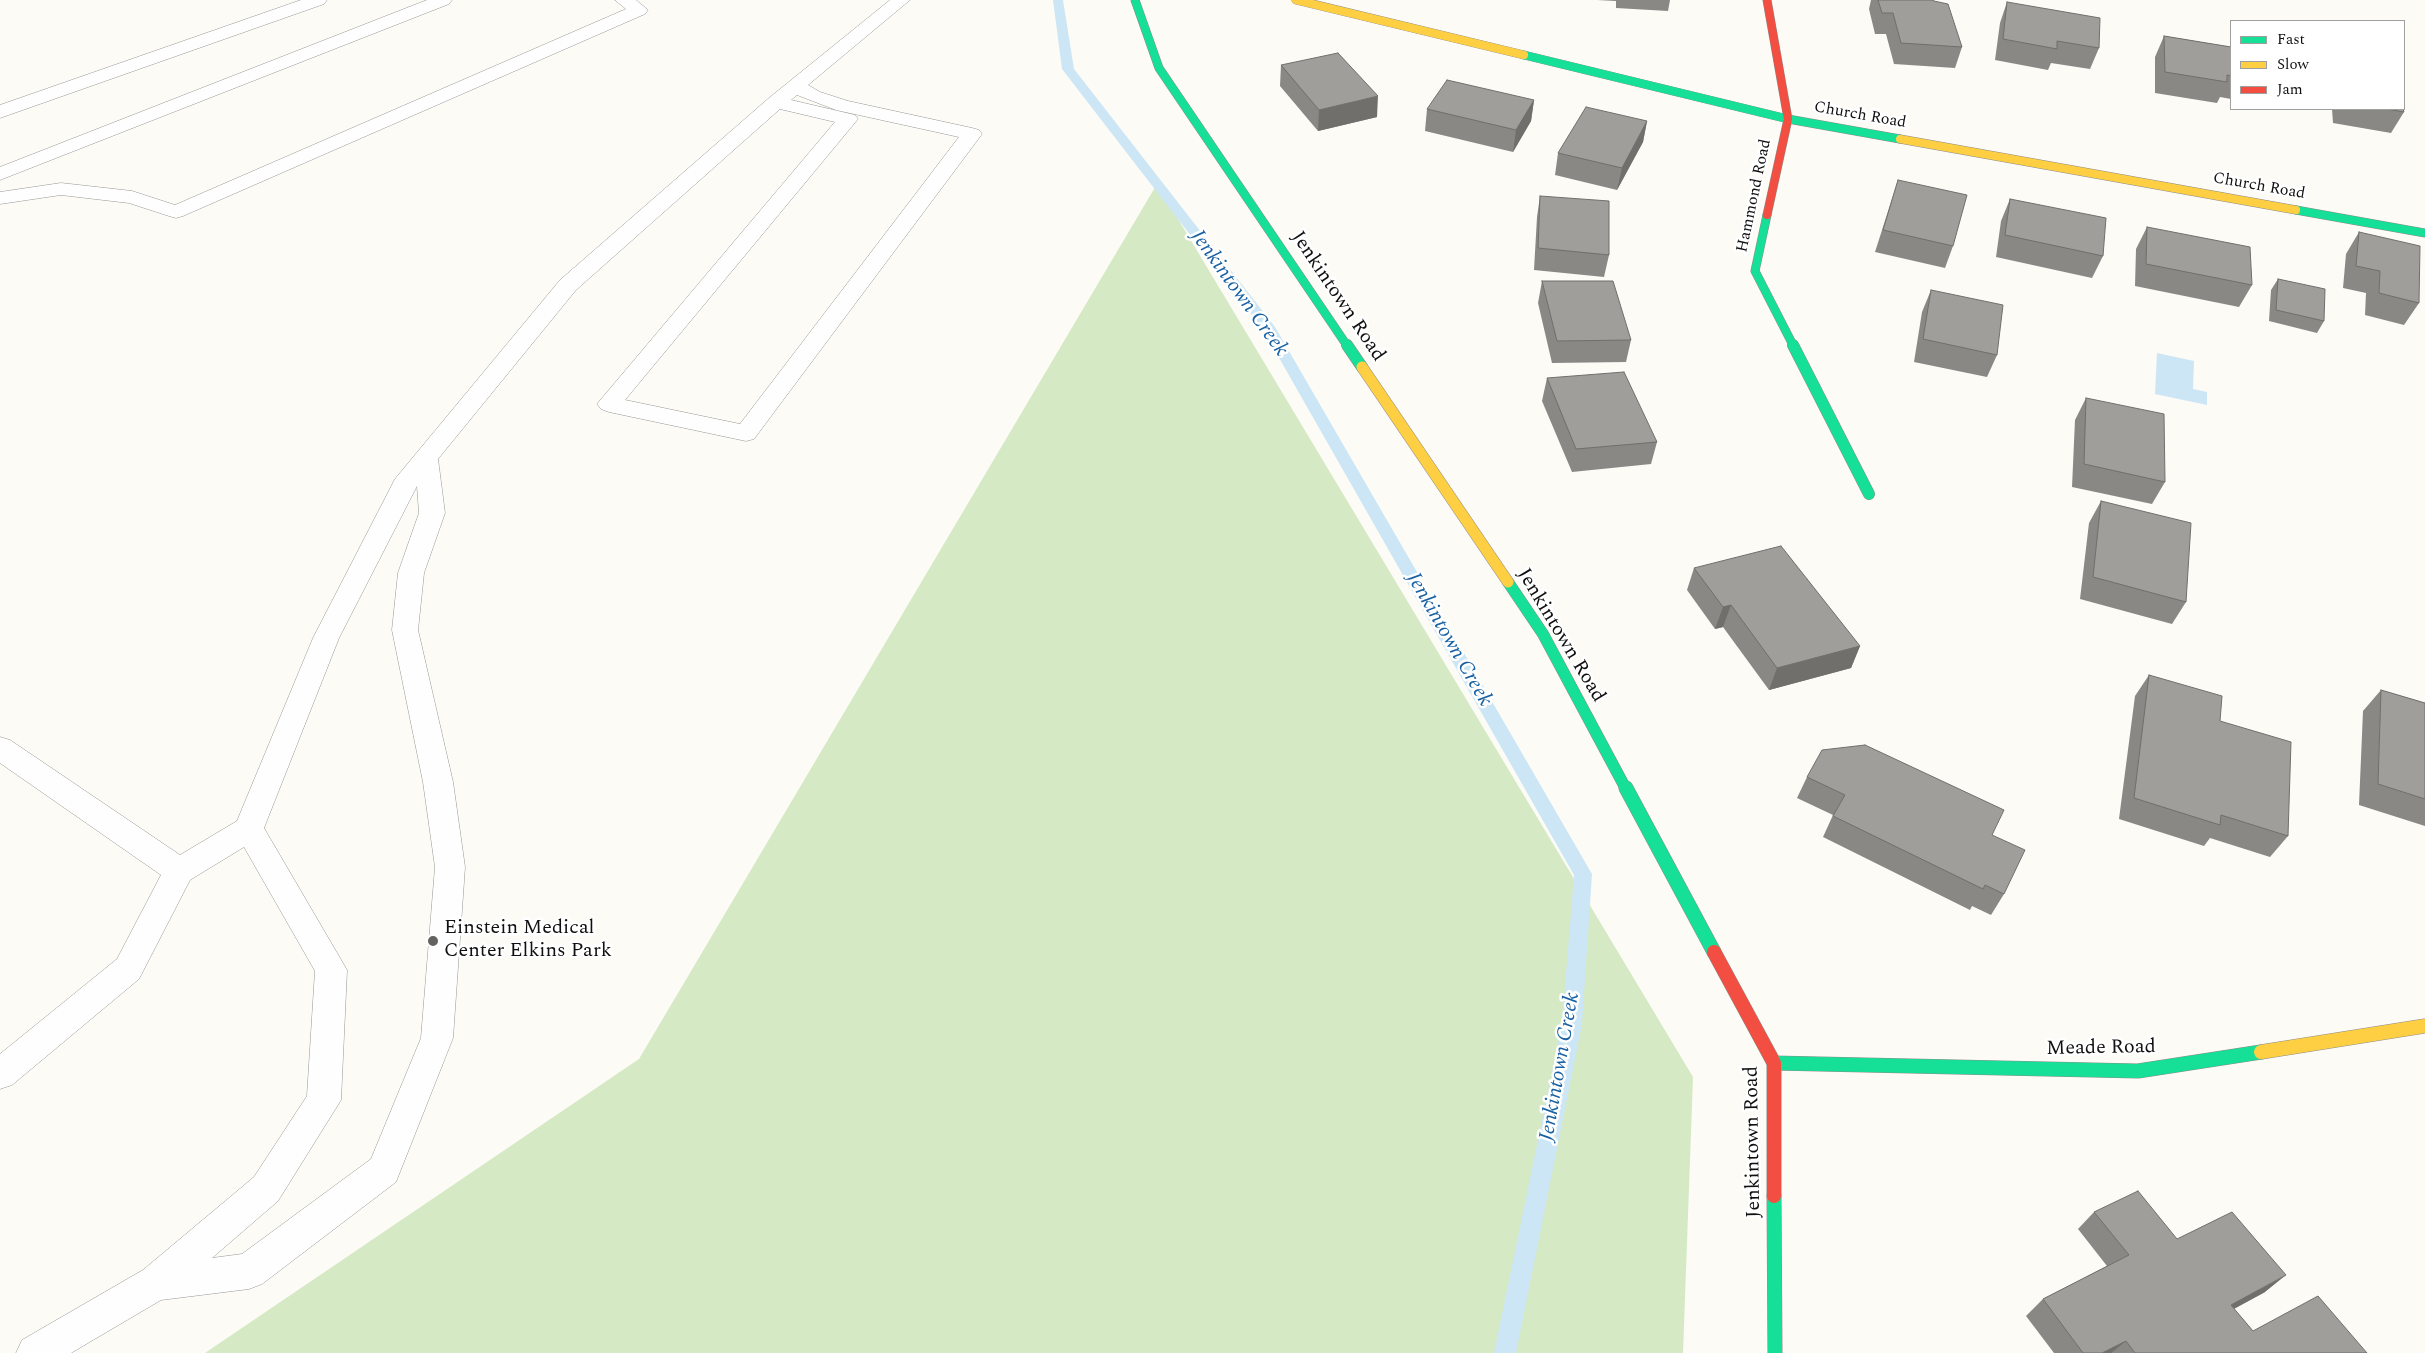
<!DOCTYPE html>
<html>
<head>
<meta charset="utf-8">
<style>
  body { margin:0 }
  #map { position:relative; width:2425px; height:1353px; overflow:hidden; background:#fcfbf6; font-family:Spectral,serif }
  canvas { display:block }
  .legend { position:absolute; left:2230px; top:20px; width:175px; height:90px; box-sizing:border-box; background:#fff; border:1px solid #9f9f9f; margin:0; padding:6px 9px; list-style:none; font-size:15px; color:#101010 }
  .legend li { display:flex; align-items:center; gap:10px; height:25px }
  .legend b { width:25px; border:1px solid #9f9f9f }
</style>
</head>
<body>
<div id="map">
<canvas width="2425" height="1353"></canvas>
<ul class="legend">
<li><b style="height:6px;background:#16e098"></b>Fast</li>
<li><b style="height:6px;background:#ffcf43"></b>Slow</li>
<li><b style="height:6px;background:#f24e42"></b>Jam</li>
</ul>
</div>
<script>
const ctx = document.querySelector('canvas').getContext('2d');
ctx.lineJoin = 'round';
function fillPath(path, color) {
  ctx.fillStyle = color;
  ctx.fill(path, 'evenodd');
}
function toPath(rows) {
  const path = new Path2D();
  for (const r of rows) {
    path.moveTo(r[0], r[1]);
    for (let i = 2; i < r.length; i += 2) path.lineTo(r[i], r[i + 1]);
  }
  return path;
}
function trace(path, color, width, dash) {
  ctx.strokeStyle = color;
  ctx.lineWidth = width;
  ctx.lineCap = dash ? 'butt' : 'round';
  ctx.setLineDash(dash || []);
  ctx.stroke(path);
}
function write(font, color, halo, rows, align = 'center') {
  ctx.font = font + ' Spectral,serif';
  ctx.lineWidth = 5;
  ctx.setLineDash([]);
  ctx.textBaseline = 'middle';
  ctx.strokeStyle = halo;
  ctx.fillStyle = color;
  for (const [text, x, y, turn = 0] of rows) {
    ctx.save();
    ctx.translate(x, y);
    ctx.rotate((+turn || 0) * Math.PI / 180);
    ctx.textAlign = isNaN(turn) ? turn : align;
    if (halo) ctx.strokeText(text, 0, 0);
    ctx.fillText(text, 0, 0);
    ctx.restore();
  }
}
const forest = toPath([
  [1157,184,1693,1077,1683,1353,205,1353,639,1059]
]);
const water = toPath([
  [2157,353,2194,361,2193,389,2207,392,2207,405,2155,394]
]);
const stream = toPath([
  [1053,0,1063,0,1074,69,1275,327,1592,874,1582,1024,1516,1353,1494,1353,1562,1024,1574,875,1262,328,1062,69,1053,0]
]);
const lane = toPath([
  [301,0,327,0,324,4,0,118,0,105,301,0],
  [427,0,452,0,449,4,0,180,0,167,427,0],
  [615,0,636,0,648,10,645,14,183,216,176,218,169,216,129,203,61,195,0,204,0,192,61,183,132,191,175,205,626,9,615,0],
  [890,0,910,0,808,85,820,92,848,101,972,128,979,130,982,134,754,439,746,441,609,412,601,409,597,404,835,122,780,109,576,290,438,459,445,513,424,573,418,630,453,782,465,867,453,1038,396,1182,262,1284,249,1289,161,1300,71,1353,16,1353,22,1340,143,1270,254,1177,307,1096,315,971,244,847,190,880,139,979,12,1085,0,1089,0,1054,117,959,161,875,0,763,0,737,10,740,180,855,237,821,313,638,395,479,560,280,769,98,890,0],
  [797,95,836,110,959,137,740,424,625,400,858,119,855,115,791,100,797,95],
  [417,486,419,513,398,573,392,630,423,782,435,867,421,1038,371,1159,242,1254,212,1258,278,1201,341,1100,347,970,264,828,339,638,417,486]
]);
const fastFar2 = toPath([
  [1135,0,1159,68,1348,347],
  [1524,55,1788,119,1900,139],
  [2296,210,2425,233],
  [1767,215,1755,271,1794,347]
]);
const fastFar1 = toPath([
  [1347,345,1362,367],
  [1793,345,1869,494],
  [1508,582,1543,634,1626,789]
]);
const fast = toPath([
  [1626,788,1714,952],
  [1774,1063,2138,1071,2261,1052],
  [1774,1196,1775,1353]
]);
const slowFar2 = toPath([
  [1296,0,1524,55],
  [1900,139,2296,210]
]);
const slowFar1 = toPath([
  [1362,367,1508,582]
]);
const slow = toPath([
  [2261,1052,2425,1026]
]);
const jamFar1 = toPath([
  [1767,0,1788,119,1767,215]
]);
const jam = toPath([
  [1714,952,1774,1063,1774,1196]
]);
const wall = toPath([
  [1597,0,1670,0,1668,11,1616,8,1616,1],
  [1871,0,1933,0,1962,47,1955,68,1894,64,1886,34,1875,34,1869,9],
  [2007,2,2099,48,2090,69,2051,63,2048,70,1995,60,2000,23],
  [2164,36,2231,47,2231,99,2220,97,2217,103,2155,93,2155,57],
  [1281,65,1377,117,1318,131,1280,86],
  [1534,100,1531,121,1513,152,1425,131,1427,109],
  [2332,109,2403,109,2404,112,2391,133,2333,123],
  [1647,121,1643,142,1617,190,1555,175,1558,153],
  [1898,180,1953,246,1945,268,1875,252],
  [1540,196,1609,255,1604,277,1534,270,1537,217],
  [2010,199,2103,256,2092,278,1996,257,2001,221],
  [2147,227,2252,285,2239,307,2135,286,2136,249],
  [2359,232,2419,303,2404,325,2365,315,2366,293,2343,288,2346,254],
  [2278,279,2324,321,2317,333,2269,321,2271,290],
  [1542,281,1631,340,1626,362,1552,363,1538,303],
  [1931,290,1997,355,1987,377,1914,362,1922,312],
  [1547,378,1657,442,1651,464,1572,472,1542,401],
  [2086,398,2165,482,2152,504,2072,487,2075,420],
  [2101,501,2186,602,2172,624,2080,599,2089,523],
  [1694,568,1860,646,1851,668,1769,690,1723,627,1715,629,1687,590],
  [2149,675,2220,721,2288,836,2270,857,2210,838,2204,846,2119,819,2135,696],
  [2381,690,2425,703,2425,826,2359,805,2363,711],
  [1807,777,1992,835,2004,894,1991,915,1972,906,1970,910,1823,837,1833,815,1797,798],
  [2094,1212,2177,1239,2265,1292,2234,1309,2253,1331,2367,1353,2054,1353,2026,1316,2043,1299,2107,1266,2078,1229]
]);
const shadedWall = toPath([
  [1378,96,1377,117,1318,131,1319,110],
  [1534,100,1531,121,1513,152,1516,130],
  [1647,121,1643,142,1617,190,1622,168],
  [1731,605,1723,627,1715,629,1723,607],
  [1860,646,1851,668,1769,690,1777,668],
  [2286,1275,2265,1292,2211,1321,2231,1305],
  [2126,1341,2111,1353,2102,1353]
]);
const building = toPath([
  [1878,0,1933,0,1934,1,1948,4,1962,47,1901,43,1893,13,1882,13,1878,0],
  [2007,2,2100,18,2099,48,2057,41,2057,49,2003,39,2007,2],
  [2164,36,2231,47,2231,76,2227,75,2227,82,2165,72,2164,36],
  [1338,53,1378,96,1319,110,1281,65,1338,53],
  [1447,80,1534,100,1516,130,1427,109,1447,80],
  [1586,107,1647,121,1622,168,1558,153,1586,107],
  [2386,109,2403,109,2404,112,2386,109],
  [1898,180,1967,195,1953,246,1883,230,1898,180],
  [1540,196,1609,201,1609,255,1538,248,1540,196],
  [2010,199,2106,218,2103,256,2005,235,2010,199],
  [2147,227,2250,247,2252,285,2146,264,2147,227],
  [2359,232,2420,246,2419,303,2379,293,2380,271,2356,266,2359,232],
  [2278,279,2325,289,2324,321,2276,310,2278,279],
  [1542,281,1613,281,1631,340,1557,341,1542,281],
  [1931,290,2003,305,1997,355,1923,339,1931,290],
  [1624,372,1657,442,1576,449,1547,378,1624,372],
  [2086,398,2164,414,2165,482,2084,464,2086,398],
  [2101,501,2191,523,2186,602,2093,577,2101,501],
  [1781,546,1860,646,1777,668,1731,605,1723,607,1694,568,1781,546],
  [2149,675,2222,696,2220,721,2291,742,2288,836,2221,815,2220,825,2134,798,2149,675],
  [2381,690,2425,703,2425,799,2378,784,2381,690],
  [1865,745,2004,810,1992,835,2025,850,2004,894,1985,885,1983,889,1833,816,1845,795,1807,777,1822,750,1865,745],
  [2138,1191,2177,1239,2232,1212,2286,1275,2231,1305,2253,1331,2318,1296,2367,1353,2135,1353,2126,1341,2102,1353,2083,1353,2043,1299,2129,1255,2094,1212,2138,1191]
]);
const markers = [
  [433,941,6,"#636260"]
];
const farStreetnames = [
  ["Church Road",1860,116,10],
  ["Church Road",2259,187,10],
  ["Hammond Road",1755,196,-78]
];
const streetNames = [
  ["Jenkintown Road",1337,297,56],
  ["Jenkintown Road",1560,636,59],
  ["Meade Road",2101,1049,-1],
  ["Jenkintown Road",1754,1142,-91]
];
const poiNames = [
  ["Einstein Medical",444,929],
  ["Center Elkins Park",444,952]
];
const waterNames = [
  ["Jenkintown Creek",1238,294,54],
  ["Jenkintown Creek",1448,640,60],
  ["Jenkintown Creek",1561,1067,-80]
];
fillPath(forest, '#d5e9c4');
fillPath(water, '#cce6f6');
fillPath(stream, '#cce6f6');
trace(lane, '#969694', 1);
trace(fastFar2, '#8d8c8a', 9);
trace(fastFar1, '#8d8c8a', 12);
trace(fast, '#8d8c8a', 15);
trace(slowFar2, '#8d8c8a', 9);
trace(slowFar1, '#8d8c8a', 12);
trace(slow, '#8d8c8a', 15);
trace(jamFar1, '#8d8c8a', 9);
trace(jam, '#8d8c8a', 15);
fillPath(lane, '#fffefe');
trace(fastFar2, '#16e098', 8);
trace(fastFar1, '#16e098', 11);
trace(fast, '#16e098', 14);
trace(slowFar2, '#ffcf43', 8);
trace(slowFar1, '#ffcf43', 11);
trace(slow, '#ffcf43', 14);
trace(jamFar1, '#f24e42', 8);
trace(jam, '#f24e42', 14);
fillPath(wall, '#8a8885');
fillPath(shadedWall, '#706f6c');
fillPath(building, '#a09e9b');
trace(building, '#706f6c', 1);
for (const [x, y, r, color] of markers) {
  const dot = new Path2D();
  dot.arc(x, y, r, 0, 2 * Math.PI);
  ctx.fillStyle = color;
  ctx.fill(dot);
  trace(dot, '#fff', 2);
}
write('16px', '#101010', '#fff', farStreetnames);
write('20px', '#101010', '#fff', streetNames);
write('20px', '#101010', '#fff', poiNames, 'left');
write('italic 21px', '#1861a3', '#fff', waterNames);
</script>
</body>
</html>
